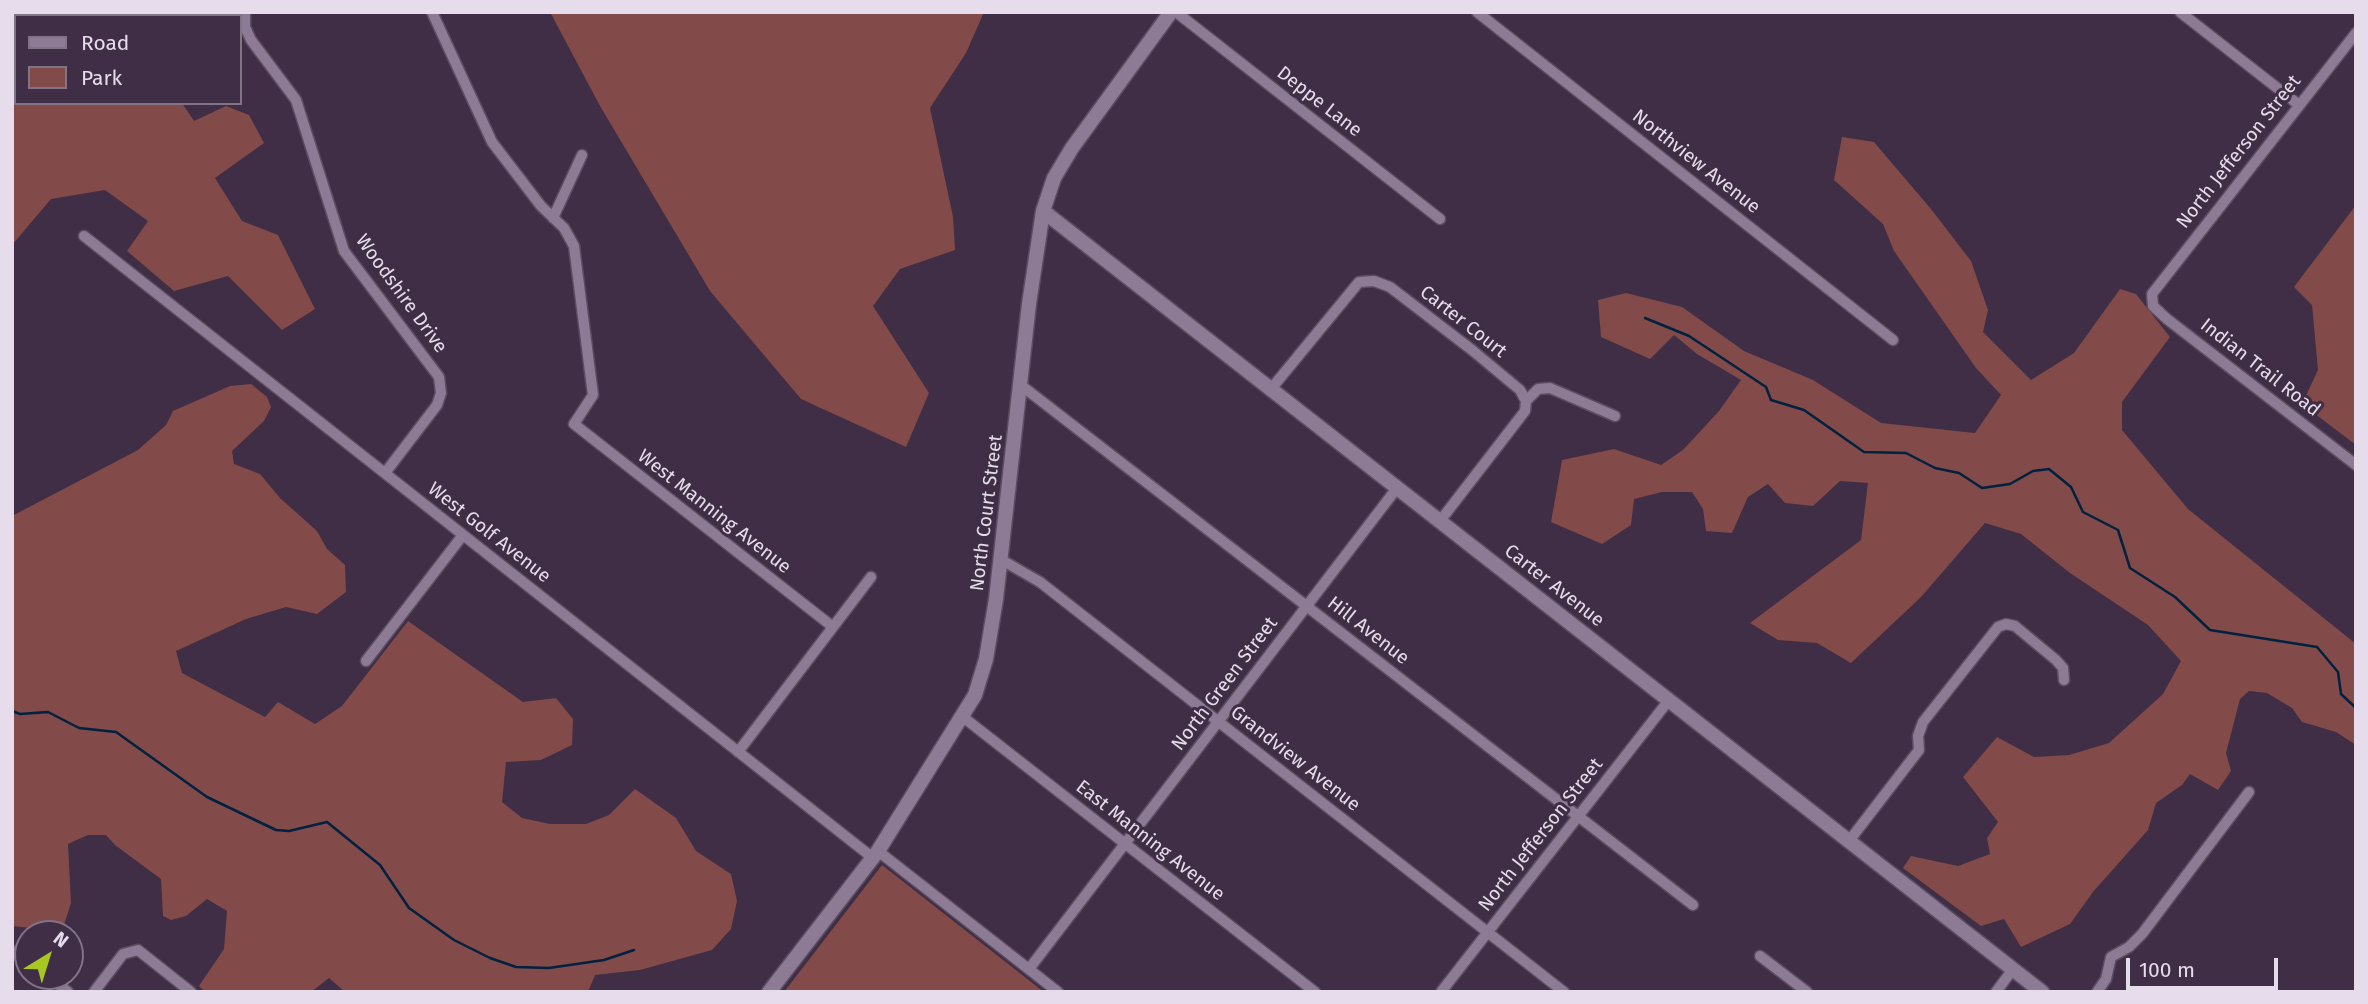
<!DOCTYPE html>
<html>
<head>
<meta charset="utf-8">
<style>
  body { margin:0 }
  #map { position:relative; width:2368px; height:1004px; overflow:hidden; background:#3f2e45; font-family:"Fira Sans",sans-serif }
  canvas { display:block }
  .frame { position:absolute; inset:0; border:14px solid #e7dceb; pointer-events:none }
  .legend { position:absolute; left:14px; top:14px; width:228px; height:91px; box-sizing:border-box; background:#3f2e45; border:2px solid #827487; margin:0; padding:9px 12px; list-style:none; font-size:21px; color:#e7dceb }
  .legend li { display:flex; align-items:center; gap:14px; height:35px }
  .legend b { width:35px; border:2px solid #827487 }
  .north { position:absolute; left:14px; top:920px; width:70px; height:70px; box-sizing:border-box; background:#3f2e45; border:2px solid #827487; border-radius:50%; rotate:38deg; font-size:19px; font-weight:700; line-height:28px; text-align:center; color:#e7dceb }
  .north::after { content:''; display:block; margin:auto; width:24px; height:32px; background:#a6c821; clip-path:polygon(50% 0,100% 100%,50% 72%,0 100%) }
  .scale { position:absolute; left:2126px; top:958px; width:152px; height:32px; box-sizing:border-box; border:4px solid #e7dceb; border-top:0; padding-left:9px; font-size:21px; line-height:24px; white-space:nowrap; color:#e7dceb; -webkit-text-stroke:5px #3f2e45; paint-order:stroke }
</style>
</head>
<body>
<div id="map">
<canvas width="2368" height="1004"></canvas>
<div class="frame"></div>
<ul class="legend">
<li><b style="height:9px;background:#8d7a95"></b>Road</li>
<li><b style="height:19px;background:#824a48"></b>Park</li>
</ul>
<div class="north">N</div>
<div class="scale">100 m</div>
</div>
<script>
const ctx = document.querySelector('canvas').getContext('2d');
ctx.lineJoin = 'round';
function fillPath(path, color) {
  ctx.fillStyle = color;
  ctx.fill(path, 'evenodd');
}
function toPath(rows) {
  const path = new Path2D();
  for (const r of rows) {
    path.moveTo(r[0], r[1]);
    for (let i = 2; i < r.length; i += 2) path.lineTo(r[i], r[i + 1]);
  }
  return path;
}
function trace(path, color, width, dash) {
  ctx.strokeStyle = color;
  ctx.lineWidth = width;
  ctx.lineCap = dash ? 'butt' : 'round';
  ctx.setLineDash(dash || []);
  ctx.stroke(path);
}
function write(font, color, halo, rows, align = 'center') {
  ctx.font = font + ' "Fira Sans",sans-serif';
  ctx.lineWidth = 6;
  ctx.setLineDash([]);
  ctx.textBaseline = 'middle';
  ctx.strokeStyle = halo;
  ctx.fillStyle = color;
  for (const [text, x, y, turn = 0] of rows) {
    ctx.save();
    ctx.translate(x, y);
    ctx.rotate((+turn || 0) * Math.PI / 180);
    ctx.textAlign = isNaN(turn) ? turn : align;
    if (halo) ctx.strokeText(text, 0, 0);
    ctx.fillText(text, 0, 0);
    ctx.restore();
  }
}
const green = toPath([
  [12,12,111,12,113,16,16,16,16,103,182,103,194,121,226,106,249,115,264,143,215,178,242,221,278,235,315,309,282,330,228,276,174,291,127,251,148,221,105,190,51,199,12,245],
  [550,12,984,12,966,53,930,108,953,217,955,250,900,269,873,306,929,393,906,447,801,399,710,291,600,106],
  [1842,137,1874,142,1931,209,1971,261,1988,310,1983,332,2031,380,2074,353,2120,289,2136,294,2170,337,2122,402,2122,430,2188,509,2356,644,2356,745,2336,732,2302,722,2292,708,2267,693,2249,691,2240,699,2226,753,2231,771,2218,790,2190,774,2182,785,2156,803,2148,830,2093,892,2070,924,2021,947,2004,919,1981,926,1903,868,1911,856,1958,866,1990,854,1987,838,1998,822,1963,777,1997,737,2034,757,2069,755,2109,743,2163,694,2181,661,2148,625,2070,573,2021,534,1985,523,1921,597,1851,663,1817,643,1778,640,1750,623,1861,540,1868,483,1840,481,1813,506,1785,503,1768,484,1748,497,1732,533,1706,531,1703,509,1692,492,1662,492,1634,499,1631,525,1602,544,1551,522,1562,460,1614,449,1661,465,1683,450,1719,411,1741,380,1697,354,1674,335,1650,359,1601,337,1598,300,1626,293,1682,307,1744,351,1813,380,1881,423,1975,433,2001,395,1976,368,1894,251,1883,224,1834,180],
  [2356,205,2356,445,2302,404,2318,370,2312,305,2294,287],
  [251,384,267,397,271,407,264,421,232,451,234,464,260,474,280,498,317,531,327,549,345,565,346,592,317,614,286,607,246,619,176,651,182,673,265,717,278,702,315,724,342,706,408,621,523,702,556,698,573,719,572,745,541,760,506,762,502,802,522,818,550,824,586,824,609,815,635,789,676,818,696,851,731,874,737,901,731,929,712,950,640,970,595,975,588,992,345,992,329,978,311,992,205,992,199,986,224,949,227,911,207,899,186,916,171,920,163,916,161,879,115,845,106,835,88,835,68,844,71,903,62,931,12,926,12,516,138,450,166,425,173,411,230,386],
  [882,865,1044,992,784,992]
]);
const stream = toPath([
  [1645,318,1689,336,1766,387,1771,400,1804,410,1864,452,1906,453,1935,468,1959,473,1982,488,2010,484,2033,471,2049,469,2071,487,2083,512,2118,530,2130,568,2175,597,2210,630,2317,647,2338,672,2341,694,2356,708],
  [12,711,20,714,48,712,79,728,116,732,207,797,276,830,289,831,327,822,380,865,409,908,454,940,490,958,516,967,549,968,604,960,634,950]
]);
const street = toPath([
  [245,12,245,27,251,40,296,100,344,251,439,377,441,393,437,405,385,473],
  [432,12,492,142,541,206,564,228,574,246,593,395,574,424,833,627],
  [1176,12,1440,219],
  [1477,12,1893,340],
  [2180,12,2299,105],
  [2356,33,2152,294,2153,306,2167,319,2356,465],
  [553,218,582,155],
  [84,236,873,858],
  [1022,386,1693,905],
  [1271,389,1359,282,1374,281,1390,287,1472,350,1520,390,1526,401,1525,411,1440,521],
  [1526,401,1538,389,1550,388,1615,416],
  [1000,559,1040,582,1564,992],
  [366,661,463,535],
  [963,717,1315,992],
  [738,752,871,577],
  [1849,841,1919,750,1918,736,1923,722,1998,627,2006,624,2015,626,2056,660,2063,668,2064,680],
  [878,851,1058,992],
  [12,951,28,962],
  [1760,956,1807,992],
  [1029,969,1397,488],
  [47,976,68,992],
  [94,992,123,954,138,950,191,992],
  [1441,992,1669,700],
  [1996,992,2013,969],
  [2097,992,2106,979,2111,957,2129,947,2142,934,2249,792]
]);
const secondary = toPath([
  [1043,211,2042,992],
  [769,992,878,851,975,695,986,659,996,599,1029,304,1043,211,1054,178,1072,148,1171,12]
]);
const streetNames = [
  ["Deppe Lane",1319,102,38],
  ["North Jefferson Street",2239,152,-52],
  ["Northview Avenue",1696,162,38],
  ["Woodshire Drive",401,294,54],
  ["Carter Court",1463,322,38],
  ["Indian Trail Road",2260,368,38],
  ["West Manning Avenue",714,512,38],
  ["North Court Street",987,513,-83],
  ["West Golf Avenue",489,533,38],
  ["Carter Avenue",1554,586,38],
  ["Hill Avenue",1368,631,38],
  ["North Green Street",1225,684,-53],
  ["Grandview Avenue",1295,759,38],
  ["North Jefferson Street",1541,835,-52],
  ["East Manning Avenue",1150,841,38]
];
fillPath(green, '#824a48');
trace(stream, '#002140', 2.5);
trace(street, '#5b4d61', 13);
trace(secondary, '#5b4d61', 17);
trace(street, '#8d7a95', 10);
trace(secondary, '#8d7a95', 14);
write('19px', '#e7dceb', '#3f2e45', streetNames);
</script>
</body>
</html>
